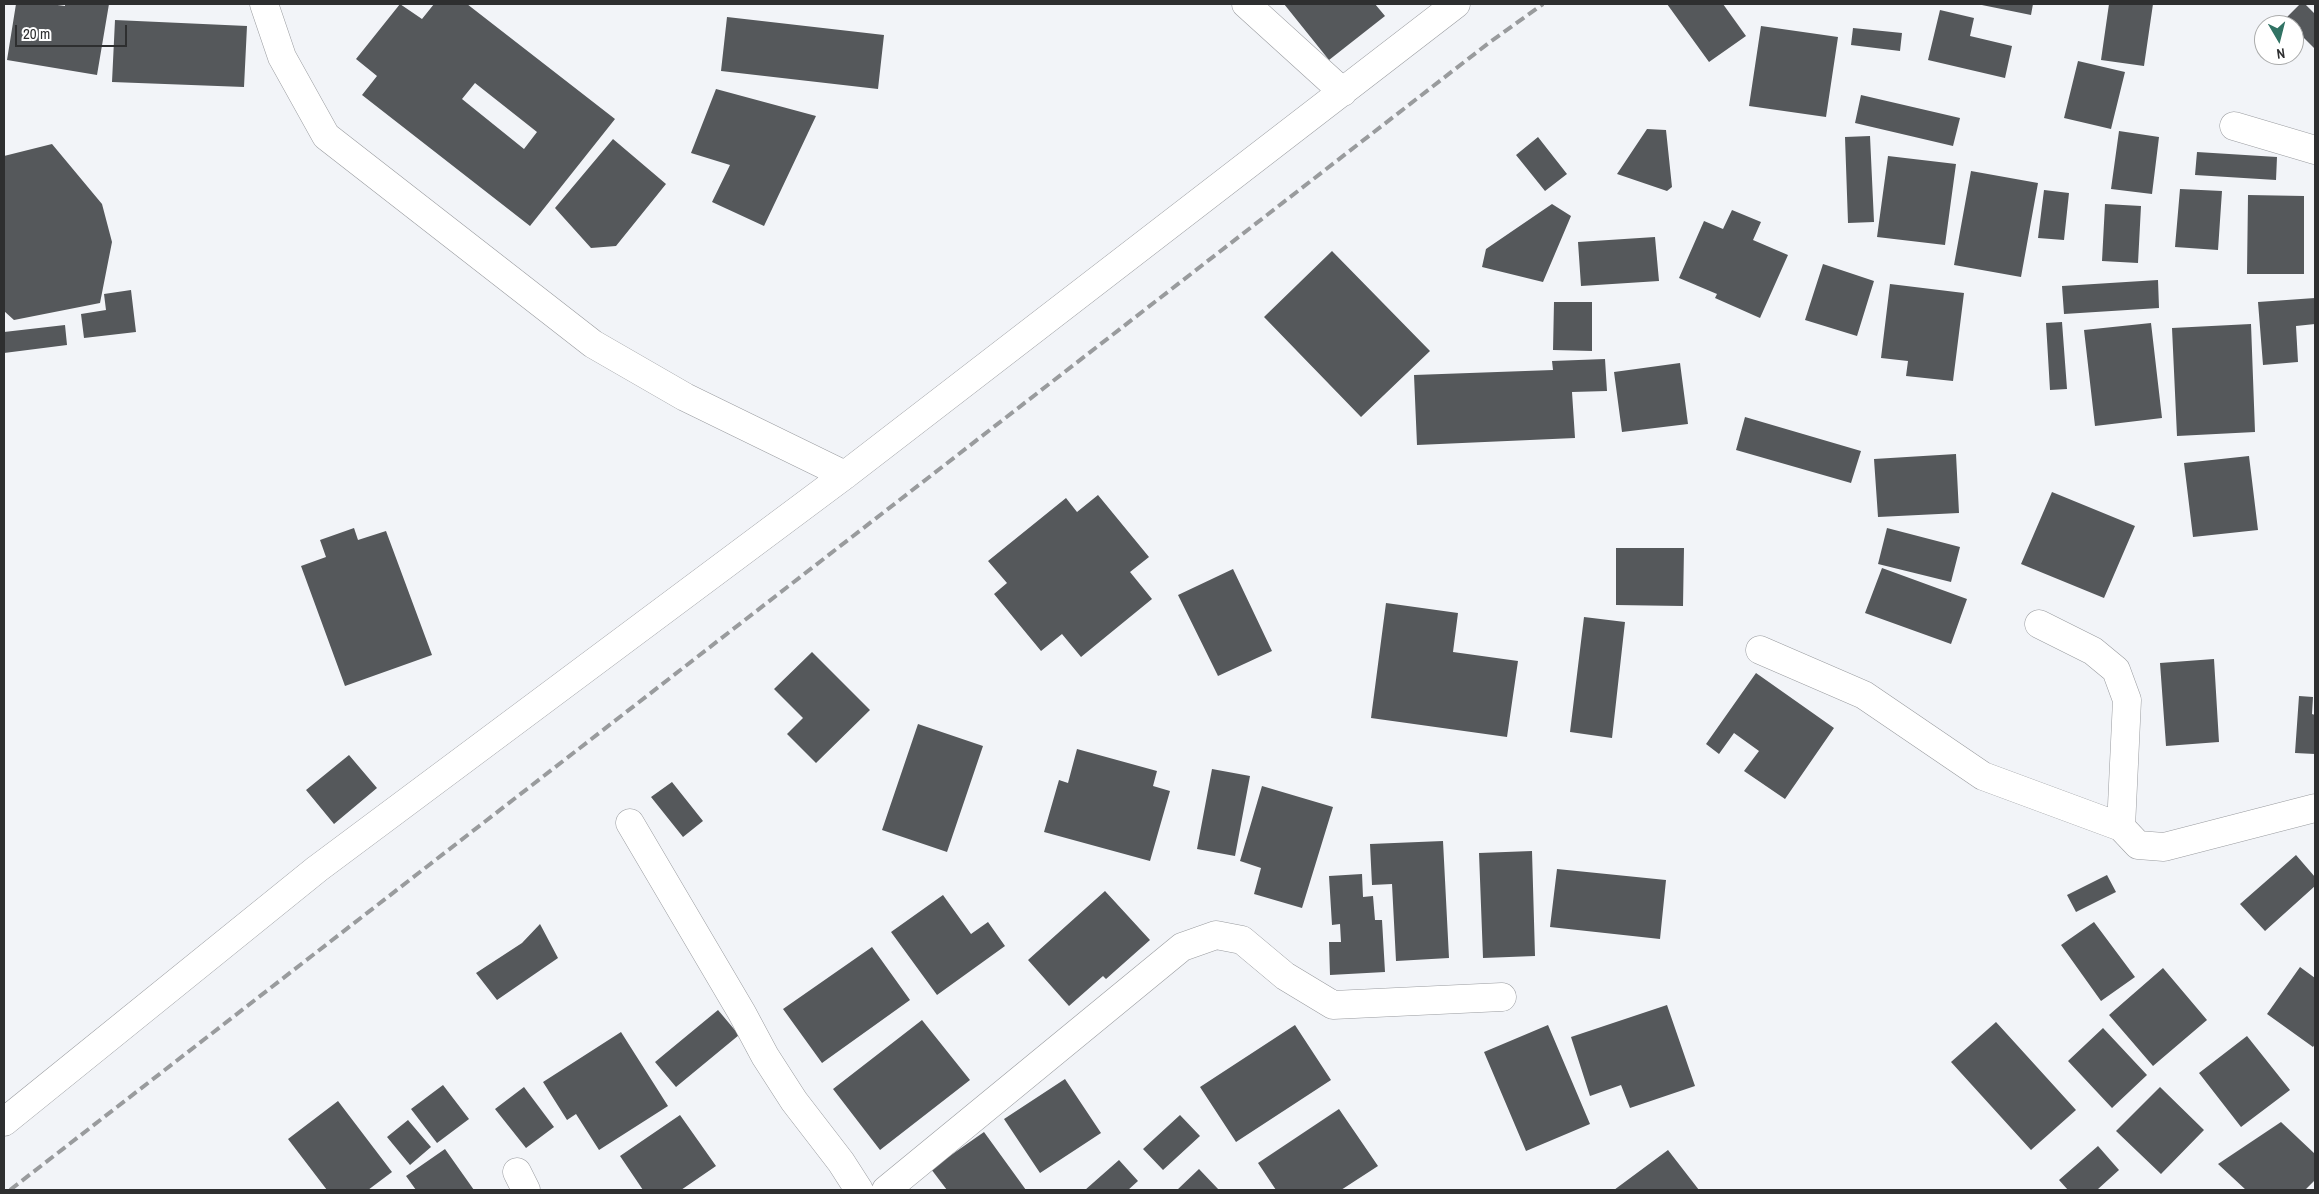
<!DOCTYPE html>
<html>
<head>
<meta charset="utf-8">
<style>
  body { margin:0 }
  #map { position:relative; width:2319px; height:1194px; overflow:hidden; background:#f2f4f8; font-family:"Archivo Narrow",sans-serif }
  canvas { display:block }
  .frame { position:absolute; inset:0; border:5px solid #2e2f30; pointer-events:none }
  .north { position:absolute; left:2254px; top:15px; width:50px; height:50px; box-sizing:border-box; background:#fff; border:1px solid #abacac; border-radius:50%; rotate:172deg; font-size:14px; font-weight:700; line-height:20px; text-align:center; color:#2e2f30 }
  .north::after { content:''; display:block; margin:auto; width:18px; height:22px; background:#317364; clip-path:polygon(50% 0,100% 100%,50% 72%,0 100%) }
  .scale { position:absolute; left:15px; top:25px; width:112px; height:22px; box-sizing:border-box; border:2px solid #2e2f30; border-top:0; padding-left:6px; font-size:15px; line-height:18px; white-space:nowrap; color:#2e2f30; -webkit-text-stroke:4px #fff; paint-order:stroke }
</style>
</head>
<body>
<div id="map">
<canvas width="2319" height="1194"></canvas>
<div class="frame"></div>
<div class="north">N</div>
<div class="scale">20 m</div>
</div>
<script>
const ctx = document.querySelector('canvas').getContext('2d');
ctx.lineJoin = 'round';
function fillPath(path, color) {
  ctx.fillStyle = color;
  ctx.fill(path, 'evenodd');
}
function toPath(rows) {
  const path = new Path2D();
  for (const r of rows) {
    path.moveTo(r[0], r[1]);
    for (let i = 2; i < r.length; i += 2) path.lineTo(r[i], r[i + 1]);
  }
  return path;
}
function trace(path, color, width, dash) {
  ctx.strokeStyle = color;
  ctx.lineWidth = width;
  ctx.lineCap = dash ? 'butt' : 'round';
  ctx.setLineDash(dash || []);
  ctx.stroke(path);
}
const building = toPath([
  [16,4,50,4,65,6,65,4,109,4,97,75,7,60],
  [400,4,422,19,434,4,467,4,615,119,530,226,362,95,377,76,356,59],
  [475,83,537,132,524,149,462,99],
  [1284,4,1375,4,1385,16,1329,60],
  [1667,4,1723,4,1746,36,1709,62],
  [1977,4,2033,4,2031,15],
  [2109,4,2153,4,2144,66,2101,60],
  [2300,4,2305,4,2315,14,2315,49,2294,28,2294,25,2285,19],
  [1940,10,1974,18,1970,36,2012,46,2005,78,1928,60],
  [727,17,884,35,878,89,721,71],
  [115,20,247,26,244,87,112,82],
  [1761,26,1838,37,1826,117,1749,106],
  [1853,28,1902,33,1900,51,1851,45],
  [2078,61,2125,72,2111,129,2064,118],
  [716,89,816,116,764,226,712,202,730,165,691,153],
  [1861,95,1960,118,1953,146,1855,123],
  [1647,129,1666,130,1672,187,1667,191,1617,174],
  [2119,131,2159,137,2152,194,2111,189],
  [1870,136,1874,222,1848,223,1845,137],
  [1538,137,1567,174,1545,191,1516,155],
  [613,139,666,184,616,246,591,248,555,208],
  [52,144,102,204,112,242,100,303,14,320,4,311,4,156],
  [2197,152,2277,157,2276,180,2195,175],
  [1888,156,1956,164,1945,245,1877,237],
  [1971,171,2038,183,2021,277,1954,265],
  [2180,189,2222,191,2218,250,2175,247],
  [2044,190,2069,193,2064,240,2038,238],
  [2248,195,2304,196,2304,274,2247,274],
  [1552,204,1571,216,1543,282,1482,267,1486,249],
  [2105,204,2141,206,2138,263,2102,261],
  [1732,210,1761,222,1753,240,1788,255,1760,318,1715,298,1717,294,1679,278,1704,221,1723,229],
  [1655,237,1659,281,1581,286,1578,242],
  [1332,251,1430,351,1361,417,1264,317],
  [1823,264,1874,281,1857,336,1805,320],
  [2158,280,2159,308,2064,314,2062,286],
  [1890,284,1964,293,1953,381,1906,376,1908,361,1881,358],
  [131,290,136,332,84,338,81,314,106,310,104,294],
  [2315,298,2315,324,2296,326,2298,362,2263,365,2258,302],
  [1554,302,1592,302,1592,351,1553,350],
  [2062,322,2067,389,2050,390,2046,323],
  [2151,323,2162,418,2095,426,2084,330],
  [2251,324,2255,432,2177,436,2172,328],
  [65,325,67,345,4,353,4,332],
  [1605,359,1607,391,1572,392,1575,438,1417,445,1414,375,1553,370,1552,361],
  [1680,363,1688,424,1622,432,1614,372],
  [1745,417,1861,451,1851,483,1736,450],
  [1956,454,1959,513,1878,517,1874,459],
  [2249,456,2258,530,2193,537,2184,463],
  [2052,492,2135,526,2104,598,2021,564],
  [1098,495,1149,557,1130,572,1152,599,1081,657,1062,634,1041,651,994,594,1007,583,988,561,1066,498,1077,512],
  [354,528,358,540,386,531,432,655,345,686,301,566,326,557,320,540],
  [1887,528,1960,547,1951,582,1878,564],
  [1616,548,1684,548,1683,606,1616,605],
  [1882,568,1967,599,1951,644,1865,613],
  [1233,569,1272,651,1218,676,1178,595],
  [1386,603,1458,613,1453,652,1518,661,1507,737,1371,718],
  [1584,617,1625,622,1612,738,1570,732],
  [812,652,870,710,816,763,787,734,803,718,774,689],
  [2214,659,2219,742,2166,746,2160,663],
  [1756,673,1834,728,1785,799,1744,771,1759,751,1734,733,1719,754,1706,744],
  [2299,696,2313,697,2312,714,2315,715,2315,754,2295,753],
  [918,724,983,746,947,852,882,830],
  [1077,749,1157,771,1153,786,1170,791,1150,861,1044,832,1059,780,1068,783],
  [349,755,377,788,334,824,306,790],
  [1212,769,1250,776,1235,856,1197,849],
  [672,782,703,821,683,837,651,797],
  [1262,786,1333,807,1302,908,1254,894,1261,868,1240,861],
  [1443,841,1449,958,1396,961,1392,884,1372,885,1370,844],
  [1532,851,1535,956,1483,958,1479,853],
  [2296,855,2315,877,2315,886,2265,931,2240,904],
  [1557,869,1666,880,1660,939,1550,927],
  [1362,874,1363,897,1373,896,1375,920,1382,920,1385,972,1330,975,1329,942,1341,942,1340,924,1332,925,1329,876],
  [2107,875,2116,892,2076,912,2067,895],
  [1105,891,1150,940,1106,979,1103,976,1069,1006,1028,960],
  [943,895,971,934,988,922,1005,946,937,995,891,932],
  [2094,922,2135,977,2101,1001,2061,945],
  [540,924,558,958,497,1000,476,973,522,943],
  [872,947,910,1000,822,1063,783,1009],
  [2300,967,2315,978,2315,1044,2313,1047,2267,1014],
  [2163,968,2207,1020,2153,1066,2109,1015],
  [1667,1005,1695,1086,1630,1108,1621,1085,1590,1096,1571,1037],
  [718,1010,739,1035,676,1087,655,1062],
  [922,1020,970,1080,880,1150,833,1089],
  [1996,1022,2076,1110,2031,1150,1951,1062],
  [1295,1025,1331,1080,1236,1142,1200,1087],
  [1548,1025,1590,1124,1526,1151,1484,1052],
  [2103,1028,2147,1075,2112,1108,2068,1061],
  [621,1032,668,1106,599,1150,576,1114,567,1120,543,1082],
  [2247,1036,2290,1090,2241,1127,2199,1073],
  [1065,1079,1101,1133,1040,1173,1004,1119],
  [443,1085,469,1119,437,1143,411,1109],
  [524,1087,554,1127,526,1148,495,1109],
  [2160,1087,2204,1130,2161,1174,2116,1131],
  [338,1101,392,1172,368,1190,327,1190,288,1139],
  [1339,1109,1378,1166,1341,1190,1276,1190,1258,1163],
  [680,1115,716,1166,681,1190,643,1190,620,1156],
  [1180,1115,1200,1136,1163,1170,1143,1149],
  [408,1120,431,1147,410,1165,387,1137],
  [2281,1122,2315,1154,2315,1180,2305,1190,2246,1190,2218,1164],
  [984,1132,1026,1190,947,1190,931,1169],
  [2098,1146,2119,1170,2098,1189,2100,1190,2068,1190,2059,1180],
  [445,1149,474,1190,416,1190,406,1176],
  [1668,1150,1699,1190,1614,1190],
  [1119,1160,1138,1181,1128,1190,1085,1190],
  [1199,1169,1219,1190,1177,1190]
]);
const minor = toPath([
  [264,4,282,57,326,136,593,344,685,397,845,475],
  [1246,4,1343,92],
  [2234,126,2315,150],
  [2039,624,2093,651,2116,670,2127,700,2121,827,2138,845,2164,847,2315,808],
  [1760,650,1864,695,1983,776,2121,827],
  [630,823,742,1013,765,1056,794,1101,841,1162,859,1190],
  [4,1122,317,869,845,475,1456,4],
  [517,1172,526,1190],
  [886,1190,1182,947,1216,935,1242,940,1285,976,1333,1005,1502,997]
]);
const rail = toPath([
  [10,1190,1490,42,1543,4]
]);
fillPath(building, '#55585b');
trace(minor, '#999b9f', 29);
trace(minor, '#fff', 28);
trace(rail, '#999b9d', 4, [10, 5]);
</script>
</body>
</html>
